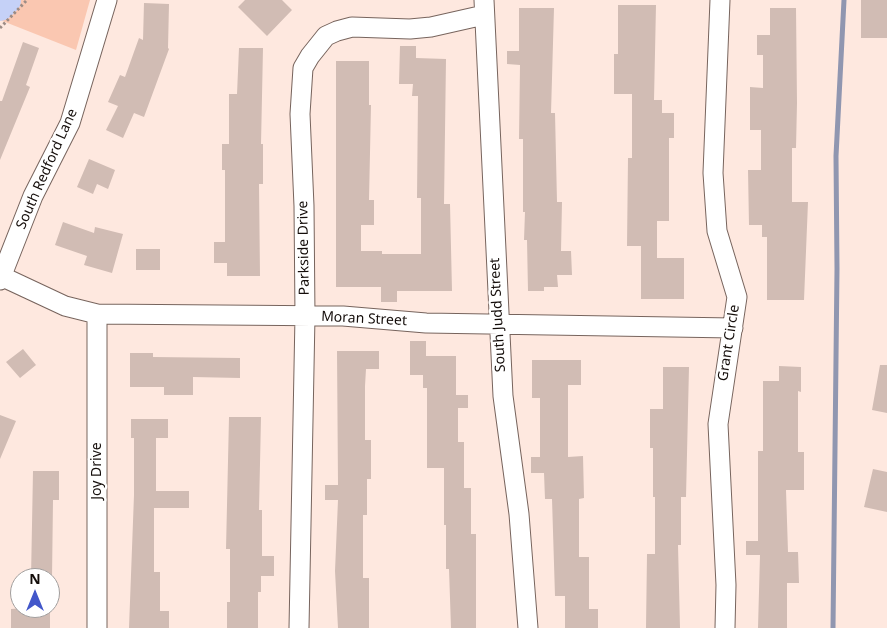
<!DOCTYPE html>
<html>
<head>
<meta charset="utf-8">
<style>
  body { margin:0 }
  #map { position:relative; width:887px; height:628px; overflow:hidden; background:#fee8df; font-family:"Noto Sans",sans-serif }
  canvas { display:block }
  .north { position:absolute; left:10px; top:568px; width:50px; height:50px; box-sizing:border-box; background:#fff; border:1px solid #a19e9d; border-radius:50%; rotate:0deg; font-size:14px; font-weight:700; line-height:20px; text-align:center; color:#140d0a }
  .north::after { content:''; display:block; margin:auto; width:18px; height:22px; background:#4357ca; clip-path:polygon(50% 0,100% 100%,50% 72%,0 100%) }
</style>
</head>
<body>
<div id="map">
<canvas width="887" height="628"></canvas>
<div class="north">N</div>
</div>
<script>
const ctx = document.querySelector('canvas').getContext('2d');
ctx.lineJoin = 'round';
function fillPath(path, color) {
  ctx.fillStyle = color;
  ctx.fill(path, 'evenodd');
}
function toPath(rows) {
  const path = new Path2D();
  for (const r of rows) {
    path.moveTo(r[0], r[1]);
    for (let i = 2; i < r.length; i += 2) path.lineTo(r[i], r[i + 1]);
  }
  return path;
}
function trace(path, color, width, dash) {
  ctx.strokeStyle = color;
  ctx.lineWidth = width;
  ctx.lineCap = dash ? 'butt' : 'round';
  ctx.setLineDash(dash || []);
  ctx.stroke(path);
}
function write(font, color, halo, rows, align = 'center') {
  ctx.font = font + ' "Noto Sans",sans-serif';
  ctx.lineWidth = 4.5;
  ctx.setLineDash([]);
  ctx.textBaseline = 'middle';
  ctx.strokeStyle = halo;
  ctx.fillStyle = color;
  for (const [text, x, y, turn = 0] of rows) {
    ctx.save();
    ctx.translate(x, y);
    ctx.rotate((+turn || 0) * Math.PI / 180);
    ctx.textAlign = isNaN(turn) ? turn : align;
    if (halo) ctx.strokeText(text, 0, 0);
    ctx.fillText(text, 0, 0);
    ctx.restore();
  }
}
const green = toPath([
  [5,0,90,0,76,50,0,20,0,11]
]);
const stream = toPath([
  [833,628,837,269,836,156,844,0]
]);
const river = toPath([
  [0,6,6,0]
]);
const building = toPath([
  [245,0,282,0,292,10,267,36,238,7],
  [861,0,887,0,887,38,861,38],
  [144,3,169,4,168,48,169,49,144,117,134,113,123,138,106,130,118,106,108,102,120,75,125,77,139,38,143,40],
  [618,5,656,5,654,100,662,100,662,113,674,113,674,138,669,138,669,221,657,221,657,258,684,258,684,299,641,299,641,246,627,246,628,158,632,158,632,94,614,94,614,54,618,54],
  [519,8,554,8,551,113,555,113,557,202,562,202,561,251,571,251,572,275,557,275,558,287,544,287,544,291,528,291,527,240,524,240,525,212,523,212,523,139,519,139,520,65,507,64,507,51,519,51],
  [770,8,796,8,797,103,796,148,792,148,792,202,808,202,804,300,767,300,767,237,762,237,762,225,749,225,748,170,761,170,761,130,750,130,750,87,763,88,763,55,757,55,757,35,770,35],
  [23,42,39,48,26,85,30,87,0,160,0,101,2,101],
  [400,46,416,46,416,58,446,59,444,204,450,204,452,291,397,291,397,302,381,302,381,287,336,287,336,61,369,61,369,105,371,105,369,200,374,200,374,225,361,225,361,251,382,251,382,254,421,254,421,198,417,198,418,96,412,96,413,84,399,84],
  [239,48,263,48,261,144,263,144,263,184,259,184,260,276,227,276,227,263,214,263,214,242,225,242,225,170,222,170,222,144,229,144,229,94,237,94],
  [89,159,115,170,108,189,97,184,93,194,77,187],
  [63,222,94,233,95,227,123,234,112,273,84,265,87,256,55,245],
  [136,249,160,249,160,270,136,270],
  [410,341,426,341,426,356,456,356,456,395,468,395,468,408,458,408,458,442,464,442,464,488,471,488,471,534,476,534,476,628,451,628,449,569,446,569,446,525,444,525,444,468,427,468,427,388,423,388,423,375,410,375],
  [23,349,36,365,20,378,6,362],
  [337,351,379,351,379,369,366,369,365,386,365,440,371,440,371,479,367,479,367,515,363,515,363,578,369,578,369,628,338,628,335,571,338,500,325,500,325,485,338,485],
  [130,353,153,353,153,357,240,358,240,378,193,377,193,395,164,395,164,387,130,387],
  [532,360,581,360,581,385,568,385,568,457,583,456,584,498,579,499,579,557,589,557,589,609,598,609,598,628,565,628,565,596,555,596,552,499,545,499,544,473,531,473,531,457,540,457,540,398,532,398],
  [880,365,887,365,887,413,872,410],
  [779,366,801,367,801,392,798,391,798,452,804,452,804,490,786,490,788,552,798,552,799,583,787,583,787,628,758,628,760,555,746,555,746,541,758,541,758,451,763,451,763,381,779,381],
  [663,367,689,367,686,497,681,497,681,545,678,545,680,628,646,628,647,554,655,554,655,497,653,497,653,448,650,448,650,409,663,409],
  [0,415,16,421,0,459],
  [229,417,261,417,259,510,262,510,262,556,274,556,274,576,261,576,261,592,258,592,258,628,227,628,227,602,230,602,230,549,226,549],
  [131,419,168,419,168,438,156,438,156,491,189,491,189,508,154,508,154,572,160,572,160,611,169,611,169,628,129,628,134,495,134,438,131,438],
  [873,469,887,472,887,512,864,507],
  [33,471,59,471,59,500,53,500,52,578,31,578],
  [25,608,50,608,50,628,11,628,11,609]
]);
const path = toPath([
  [0,28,27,0]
]);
const minor = toPath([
  [484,0,503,396,519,514,528,628],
  [720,0,713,173,717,231,737,297,718,424,726,585,725,628],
  [1,276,65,306,97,314,343,316,426,323,733,328],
  [0,280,33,196,70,123,107,0],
  [97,314,97,628],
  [299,628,305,316,304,206,300,114,303,68,310,56,326,36,337,31,352,27,410,29,431,27,484,15]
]);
const streetNames = [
  ["South Redford Lane",47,169,-66],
  ["Parkside Drive",304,248,-91],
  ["South Judd Street",498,315,-93],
  ["Moran Street",364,319,3],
  ["Grant Circle",729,343,-81],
  ["Joy Drive",97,471,-90]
];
fillPath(green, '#fac7b1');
trace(stream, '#9096b0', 5);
trace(river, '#c5d1f7', 30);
fillPath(building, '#d1bcb4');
trace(minor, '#77645d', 21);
trace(path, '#9c8c86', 3, [2.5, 2.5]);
trace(minor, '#fff', 19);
write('14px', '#140d0a', '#fff', streetNames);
</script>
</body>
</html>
